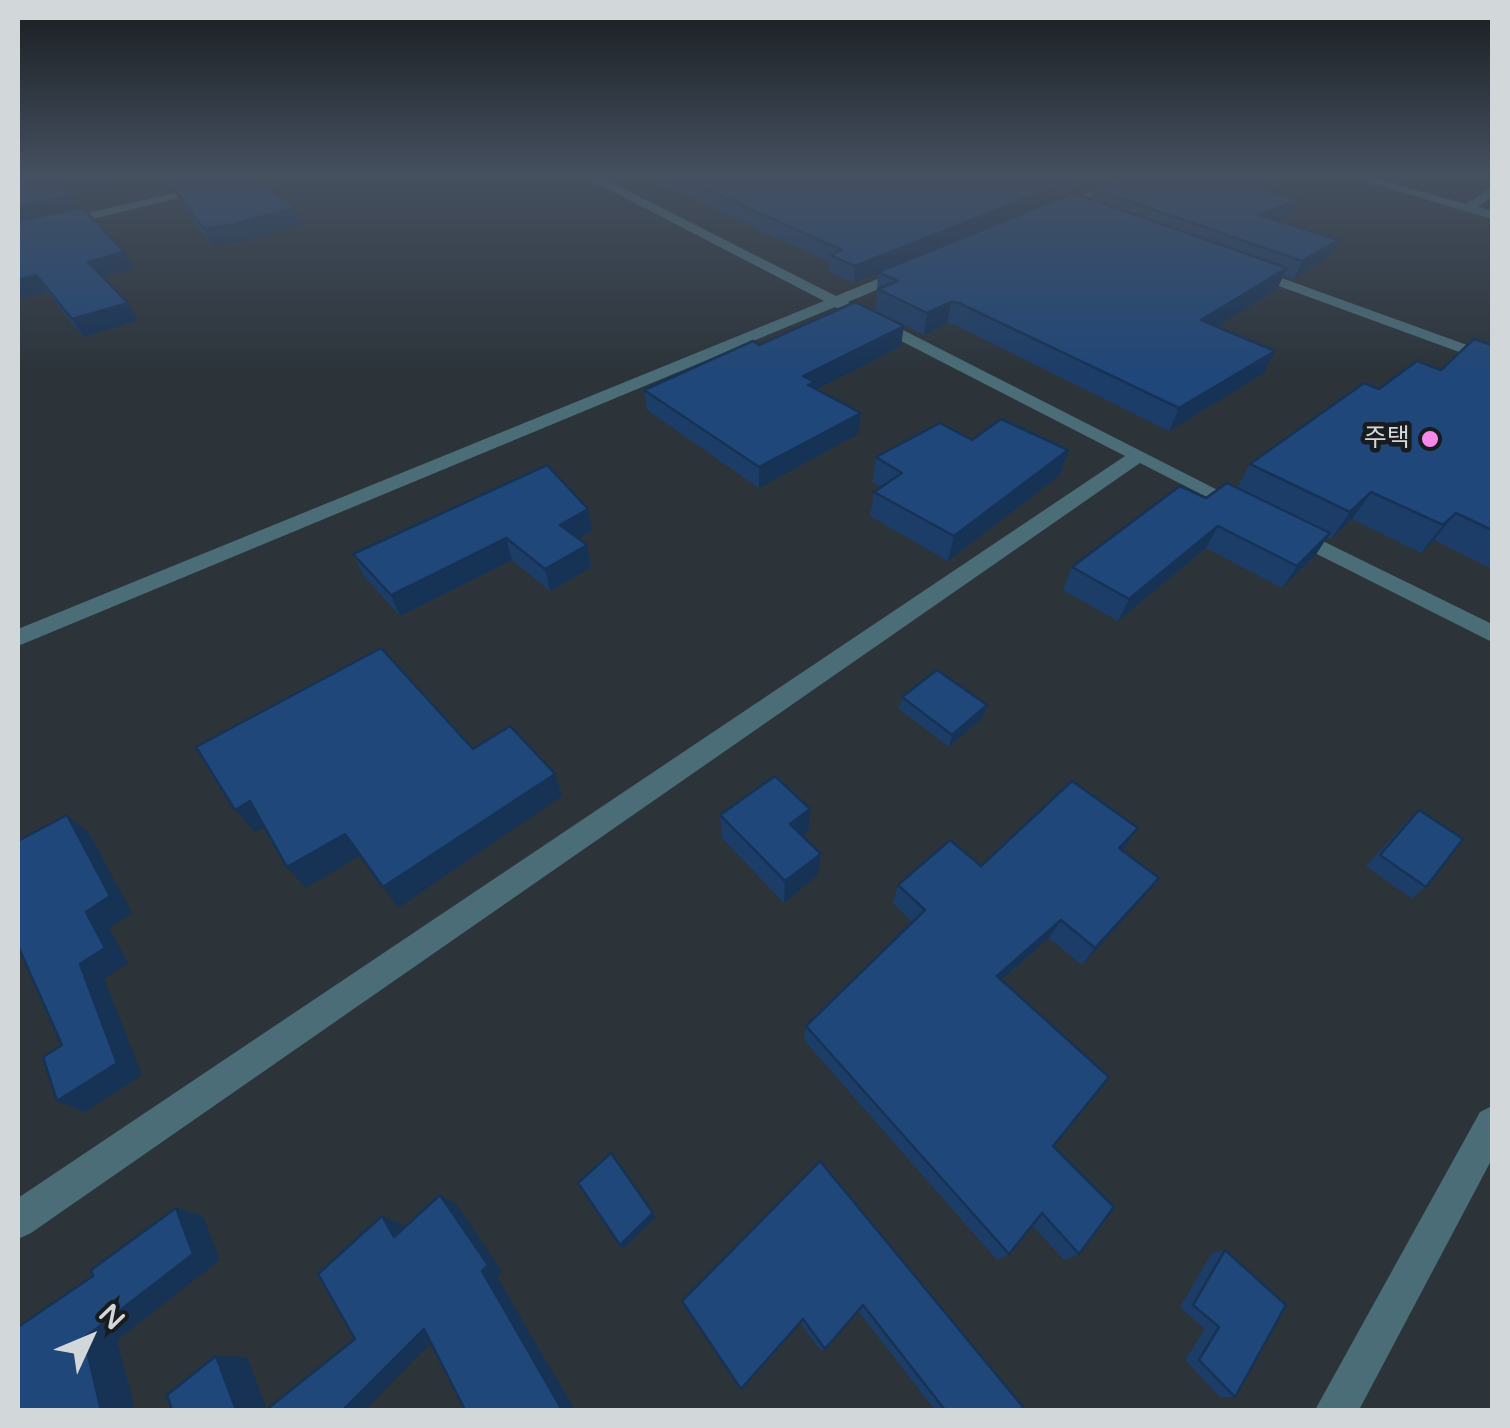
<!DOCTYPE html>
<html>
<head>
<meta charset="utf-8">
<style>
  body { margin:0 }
  #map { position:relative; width:1510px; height:1428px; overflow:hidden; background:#2c343a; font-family:"Varela Round",sans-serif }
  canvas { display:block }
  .frame { position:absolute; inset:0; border:20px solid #d2d7da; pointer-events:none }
  .north { position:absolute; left:40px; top:1288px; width:100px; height:100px; -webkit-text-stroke:8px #181c1e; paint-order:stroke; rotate:46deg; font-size:28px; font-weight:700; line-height:40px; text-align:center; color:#d2d7da }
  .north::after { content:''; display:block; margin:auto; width:35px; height:45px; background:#d2d7da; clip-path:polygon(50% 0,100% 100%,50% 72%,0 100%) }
</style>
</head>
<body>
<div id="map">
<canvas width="1510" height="1428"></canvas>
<div class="frame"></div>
<div class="north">N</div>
</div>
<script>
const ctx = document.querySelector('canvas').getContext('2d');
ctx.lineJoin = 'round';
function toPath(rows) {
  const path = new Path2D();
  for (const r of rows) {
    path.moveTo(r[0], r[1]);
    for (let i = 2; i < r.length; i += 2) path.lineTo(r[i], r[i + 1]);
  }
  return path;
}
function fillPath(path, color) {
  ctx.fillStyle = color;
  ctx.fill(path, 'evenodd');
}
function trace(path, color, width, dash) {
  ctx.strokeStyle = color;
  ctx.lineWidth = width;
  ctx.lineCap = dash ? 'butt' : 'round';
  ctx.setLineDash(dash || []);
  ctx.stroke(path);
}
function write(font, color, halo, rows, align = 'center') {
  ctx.font = font + ' "Varela Round","Noto Sans KR",sans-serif';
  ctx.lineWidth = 9;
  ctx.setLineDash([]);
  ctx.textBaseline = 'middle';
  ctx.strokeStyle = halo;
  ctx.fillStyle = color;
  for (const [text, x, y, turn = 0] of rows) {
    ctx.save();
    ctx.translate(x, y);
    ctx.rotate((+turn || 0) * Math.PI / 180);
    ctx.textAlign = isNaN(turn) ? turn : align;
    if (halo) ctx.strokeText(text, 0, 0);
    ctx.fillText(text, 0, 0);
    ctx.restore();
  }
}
const minor = toPath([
  [256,174,278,174,18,237,18,229,256,174],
  [579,174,595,174,836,296,902,269,912,269,912,275,848,302,1251,507,1241,513,1234,511,1140,463,31,1233,18,1239,18,1198,1125,456,835,307,18,646,18,629,824,301,579,174],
  [1131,174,1148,174,1058,214,1048,211,1131,174],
  [1340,174,1360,174,1466,204,1492,187,1492,196,1478,207,1492,211,1492,219,1340,174],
  [1251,267,1492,354,1492,364,1246,274,1244,271,1251,267],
  [1290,525,1492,624,1492,642,1283,537,1280,532,1283,527,1290,525],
  [1492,1106,1492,1159,1359,1410,1315,1410,1480,1112,1492,1106]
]);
const wall = toPath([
  [18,174,137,174,64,189,78,208,134,268,103,277,138,320,83,337,47,292,23,298,18,291],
  [160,174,248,174,296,207,303,224,242,242,212,246,180,202,174,189,171,190],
  [638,174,1120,174,1067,196,1050,190,1046,204,1090,199,1094,189,1127,174,1290,174,1265,189,1290,216,1278,221,1338,240,1329,256,1294,279,1284,275,1277,289,1216,327,1275,351,1264,373,1169,431,955,325,947,323,924,335,876,311,878,273,854,283,829,272,829,262],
  [759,345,901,346,816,389,858,434,759,488,647,410,644,390],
  [1492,345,1492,569,1434,540,1421,553,1352,519,1331,539,1327,537,1315,556,1282,588,1206,548,1118,621,1063,590,1072,567,1206,498,1237,488,1250,464,1379,389,1441,370],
  [972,440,1068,450,1060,475,948,561,870,516,874,492,881,487,872,482,876,457],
  [588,509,592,530,578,539,587,545,591,567,550,591,512,560,400,616,364,576,353,554],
  [902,697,987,705,983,717,949,747,899,709],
  [810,809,808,832,802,836,818,875,784,903,722,838,720,815],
  [1419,811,1426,887,1411,898,1366,866,1406,822],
  [1122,850,1159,878,1082,965,1049,938,1002,980,1053,1146,1079,1254,1064,1260,1032,1225,1009,1254,997,1260,804,1040,806,1026,912,922,893,903,898,885,981,866],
  [820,1161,1020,1410,935,1410,858,1311,825,1349,821,1351,800,1323],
  [1225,1250,1235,1397,1220,1397,1185,1360,1205,1329,1180,1307,1212,1253]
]);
const shadedWall = toPath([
  [52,174,136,174,60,190],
  [164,174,233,174,171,185,174,189,171,190],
  [1086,174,1120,174,1067,196,1071,180],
  [1270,174,1290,174,1245,200,1252,184],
  [1050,189,1046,205,854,283,855,266],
  [70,195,80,211,18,225,18,207],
  [1297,200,1290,216,1252,232,1259,215],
  [296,207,303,224,242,242,212,246,204,229],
  [1338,240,1329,256,1294,279,1302,261],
  [124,252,134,268,98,278,88,262],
  [1287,268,1277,289,1192,342,1201,320],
  [36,275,47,292,23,298,18,290,18,280],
  [951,302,947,323,924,335,927,313],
  [128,303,138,320,83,337,72,319],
  [904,326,901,346,813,391,803,376],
  [1275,351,1264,373,1169,431,1179,408],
  [861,413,858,434,759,488,759,467],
  [1068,450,1060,475,948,561,954,536],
  [1371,492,1352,519,1331,539,1350,512],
  [588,509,592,530,565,547,560,525],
  [1456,513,1434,540,1421,553,1443,525],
  [1218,526,1206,548,1118,621,1129,599],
  [1330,533,1315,556,1282,588,1297,566],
  [506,538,512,560,400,616,391,595],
  [587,545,591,567,550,591,545,569],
  [987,705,983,717,949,747,952,735],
  [555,774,562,796,398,908,383,887],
  [250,801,270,823,255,832,235,810],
  [810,809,808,832,788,846,790,824],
  [67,815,89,833,132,913,109,928,128,963,104,979,142,1075,85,1112,57,1101,80,964,86,912],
  [1138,828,1125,847,1106,867,1119,848],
  [345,834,361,855,306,888,287,867],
  [821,854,818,875,784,903,785,881],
  [1159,878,1144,897,1082,965,1095,948],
  [1061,920,1049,938,988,992,997,976],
  [440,1195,456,1204,502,1271,497,1277,575,1410,562,1410],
  [176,1208,203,1216,220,1260,117,1340,135,1410,101,1410,84,1338],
  [653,1213,656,1217,623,1249,620,1245],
  [382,1216,401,1224,414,1245,394,1237],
  [424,1329,442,1332,365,1410,343,1410],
  [216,1356,247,1357,267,1410,236,1410]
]);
const building = toPath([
  [18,174,52,174,70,195,18,207,18,174],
  [216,174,248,174,296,207,234,224,204,229,171,185,216,174],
  [671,174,1010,174,1050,189,855,266,830,255,842,250,671,174],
  [1054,174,1086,174,1071,180,1054,174],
  [1127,174,1270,174,1252,184,1297,200,1259,215,1338,240,1302,261,1094,189,1127,174],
  [1073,193,1287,268,1201,320,1275,351,1179,408,959,303,951,302,927,313,878,289,898,281,878,272,1073,193],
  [82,207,124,252,88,262,128,303,72,319,36,275,18,280,18,221,82,207],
  [855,302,904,326,803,376,814,382,808,385,861,413,759,467,644,390,753,341,759,345,855,302],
  [1474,339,1492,345,1492,530,1456,513,1443,525,1371,492,1350,512,1250,464,1364,383,1379,389,1417,361,1441,370,1474,339],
  [1001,419,1068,450,954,536,874,492,902,473,876,457,940,423,972,440,1001,419],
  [547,465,588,509,560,525,587,545,545,569,506,538,391,595,353,554,547,465],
  [1227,483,1330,533,1297,566,1218,526,1129,599,1072,567,1180,486,1206,498,1227,483],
  [381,648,473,749,510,726,555,774,383,887,345,834,287,867,250,801,235,810,196,747,381,648],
  [937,670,987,705,952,735,902,697,937,670],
  [775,776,810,809,790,824,821,854,785,881,720,815,775,776],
  [1072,781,1138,828,1119,848,1159,878,1095,948,1061,920,997,976,1109,1077,1053,1146,1114,1207,1079,1254,1042,1213,1009,1254,806,1026,925,910,898,885,950,840,981,866,1072,781],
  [1419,810,1463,839,1426,887,1380,855,1419,810],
  [67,815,110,896,86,912,105,948,80,964,117,1063,57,1101,43,1057,62,1045,18,946,18,841,67,815],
  [611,1153,653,1213,620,1245,578,1183,611,1153],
  [820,1161,1023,1407,1020,1410,945,1410,863,1305,825,1349,803,1319,741,1389,682,1301,820,1161],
  [440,1195,488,1265,482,1271,562,1410,465,1410,424,1329,343,1410,266,1410,355,1339,318,1274,382,1216,394,1237,440,1195],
  [176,1208,193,1254,84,1338,101,1410,18,1410,18,1327,93,1276,91,1270,176,1208],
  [1225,1250,1286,1305,1235,1397,1199,1360,1219,1327,1193,1305,1225,1250],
  [216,1356,236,1410,172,1410,167,1395,216,1356]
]);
const markers = [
  [1430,439,10,"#f788eb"]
];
const farPoinames = [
  ["주택",1410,439]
];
fillPath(minor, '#4a6d77');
fillPath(wall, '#1c3d68');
fillPath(shadedWall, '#163255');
fillPath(building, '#204779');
trace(building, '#163255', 2.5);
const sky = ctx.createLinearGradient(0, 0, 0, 374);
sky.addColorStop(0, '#181d20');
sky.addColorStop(0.47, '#455060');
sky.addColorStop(1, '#45506000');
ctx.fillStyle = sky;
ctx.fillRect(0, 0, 1510, 374);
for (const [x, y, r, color] of markers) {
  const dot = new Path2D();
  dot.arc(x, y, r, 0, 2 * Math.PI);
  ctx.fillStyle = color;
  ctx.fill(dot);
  trace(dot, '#181c1e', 4);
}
write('25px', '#d2d7da', '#181c1e', farPoinames, 'right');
</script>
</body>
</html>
